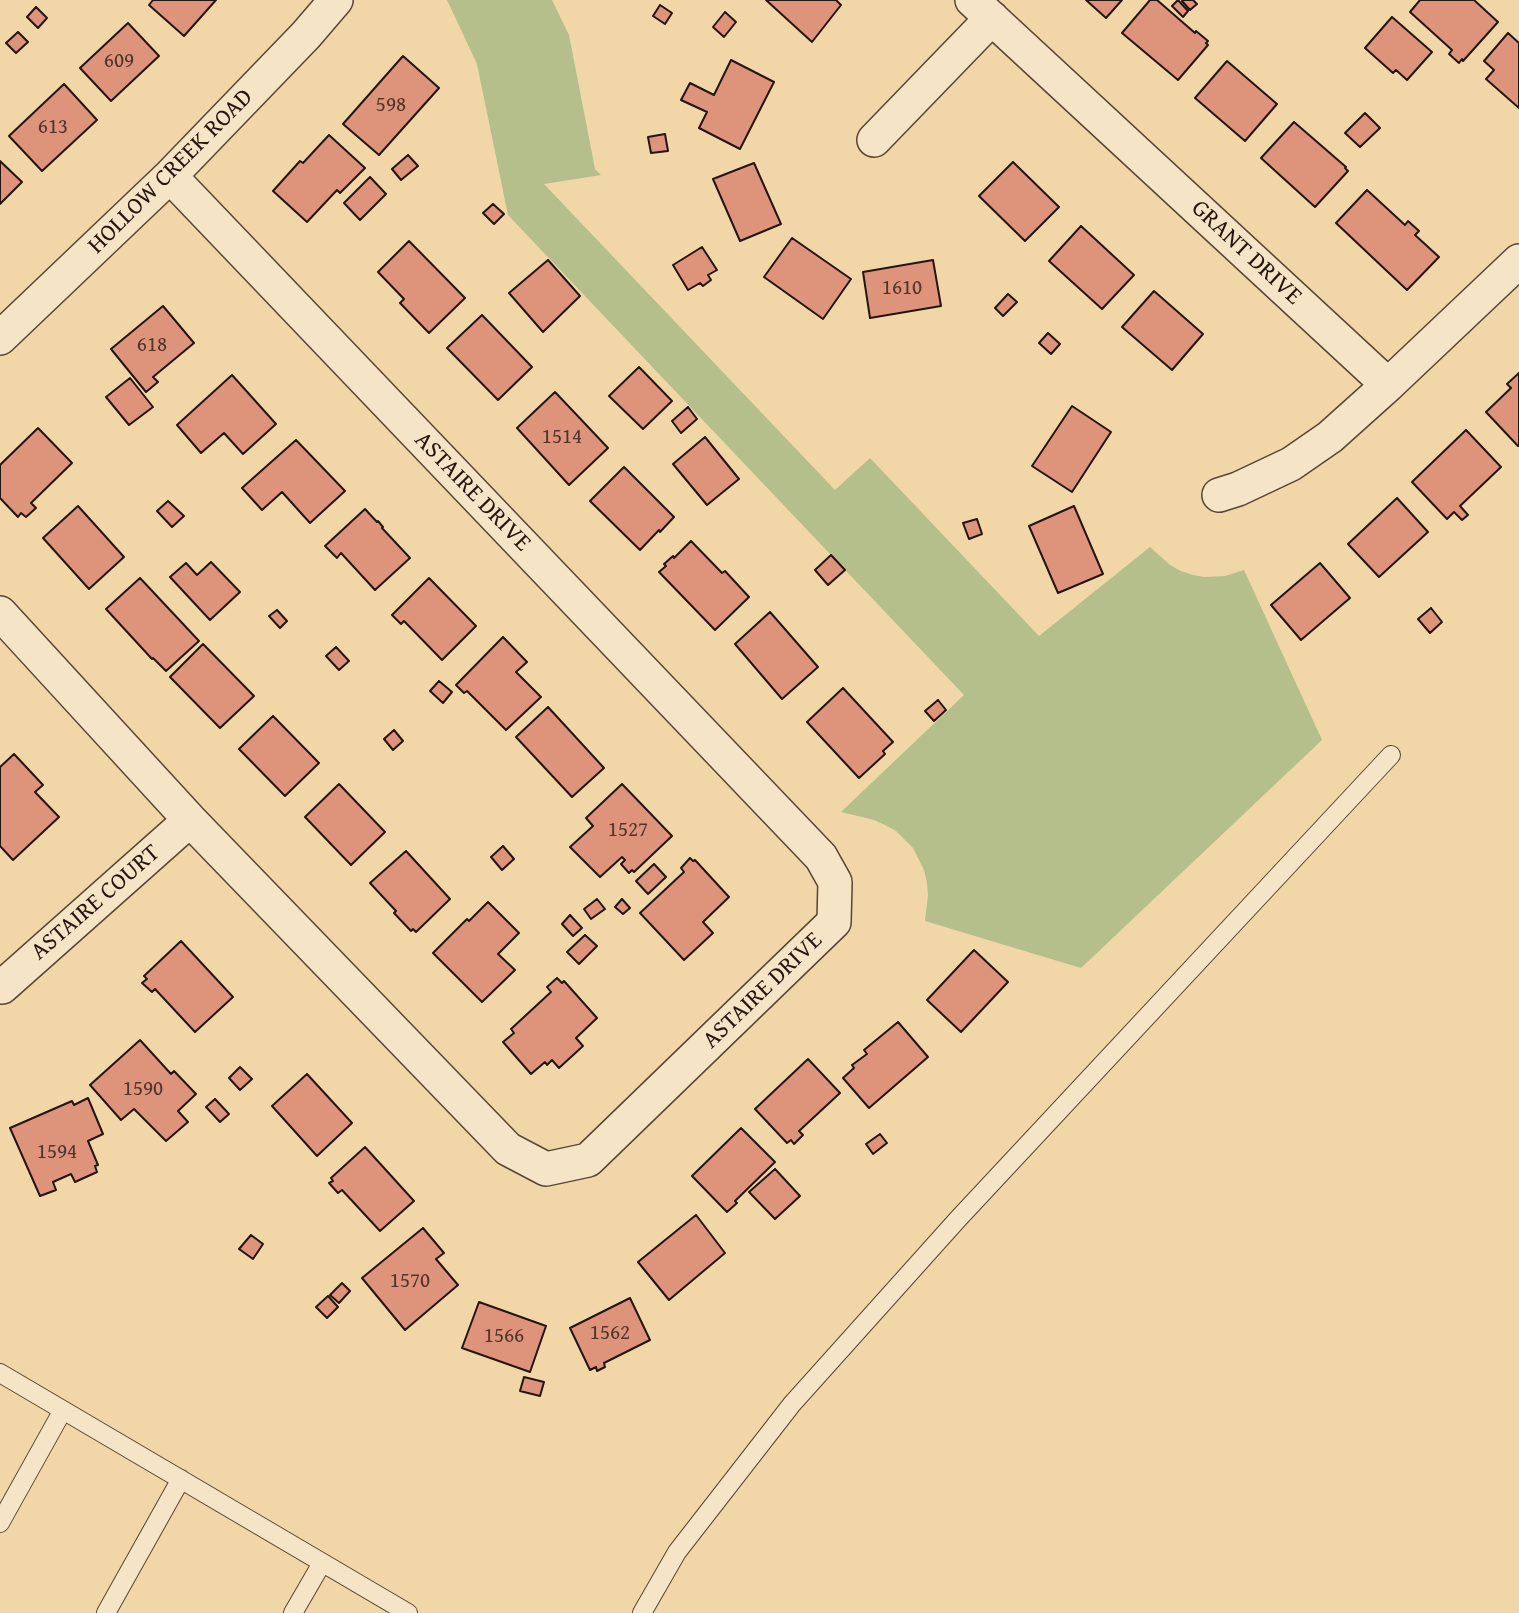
<!DOCTYPE html>
<html>
<head>
<meta charset="utf-8">
<style>
  body { margin:0 }
  canvas { display:block; background:#f1d6a7 }
</style>
</head>
<body>
<canvas width="1519" height="1613"></canvas>
<script>
const ctx = document.querySelector('canvas').getContext('2d');
ctx.lineJoin = 'round';
function fillPath(path, color) {
  ctx.fillStyle = color;
  ctx.fill(path, 'evenodd');
}
function toPath(rows) {
  const path = new Path2D();
  for (const r of rows) {
    path.moveTo(r[0], r[1]);
    for (let i = 2; i < r.length; i += 2) path.lineTo(r[i], r[i + 1]);
  }
  return path;
}
function trace(path, color, width, dash) {
  ctx.strokeStyle = color;
  ctx.lineWidth = width;
  ctx.lineCap = dash ? 'butt' : 'round';
  ctx.setLineDash(dash || []);
  ctx.stroke(path);
}
function write(font, color, halo, rows, align = 'center') {
  ctx.font = font + ' "Gentium Book Plus",serif';
  ctx.lineWidth = 5;
  ctx.setLineDash([]);
  ctx.textBaseline = 'middle';
  ctx.strokeStyle = halo;
  ctx.fillStyle = color;
  for (const [text, x, y, turn = 0] of rows) {
    ctx.save();
    ctx.translate(x, y);
    ctx.rotate((+turn || 0) * Math.PI / 180);
    ctx.textAlign = isNaN(turn) ? turn : align;
    if (halo) ctx.strokeText(text, 0, 0);
    ctx.fillText(text, 0, 0);
    ctx.restore();
  }
}
const green = toPath([
  [447,0,552,0,569,35,595,169,601,175,544,184,835,490,870,458,1039,636,1150,547,1170,565,1181,571,1193,575,1204,577,1225,576,1244,570,1322,740,1081,968,925,921,928,895,927,883,924,870,913,848,896,831,885,825,874,820,841,812,964,695,508,215,477,64]
]);
const building = toPath([
  [153,0,216,0,184,36,149,5,153,0],
  [766,0,836,0,841,5,812,42,766,0],
  [1086,0,1122,0,1106,18,1086,0],
  [1150,0,1157,0,1195,33,1196,31,1208,41,1206,43,1208,45,1178,80,1122,33,1150,0],
  [1178,0,1188,11,1183,17,1172,6,1178,0],
  [1183,0,1193,0,1197,4,1190,10,1182,1,1183,0],
  [1420,0,1474,0,1498,22,1463,61,1462,59,1459,63,1449,54,1452,50,1410,12,1420,0],
  [660,5,672,13,665,24,653,16,660,5],
  [36,7,47,18,38,28,27,17,36,7],
  [725,12,736,22,724,37,713,27,725,12],
  [1392,17,1432,52,1407,80,1396,70,1393,73,1365,48,1392,17],
  [128,23,159,56,111,101,80,68,128,23],
  [18,32,28,42,16,53,6,43,18,32],
  [1508,33,1519,43,1519,108,1486,79,1494,70,1484,61,1508,33],
  [403,56,439,88,379,155,343,124,403,56],
  [731,60,774,82,740,149,699,128,707,112,681,100,690,83,714,95,731,60],
  [1227,61,1277,104,1245,141,1195,98,1227,61],
  [64,84,97,120,42,171,9,136,64,84],
  [1365,113,1380,128,1360,147,1345,133,1365,113],
  [1294,122,1346,167,1345,168,1348,171,1315,207,1261,158,1294,122],
  [665,134,668,151,651,153,648,137,665,134],
  [329,135,365,168,340,193,337,190,307,222,273,191,300,161,303,163,329,135],
  [408,155,418,166,401,180,392,169,408,155],
  [0,161,22,182,0,204,0,161],
  [1013,162,1059,207,1025,241,979,196,1013,162],
  [754,163,781,224,740,241,713,179,754,163],
  [370,177,386,194,360,220,344,203,370,177],
  [1367,190,1405,225,1408,221,1419,231,1415,235,1439,257,1407,290,1336,223,1367,190],
  [493,204,504,214,494,224,483,213,493,204],
  [1081,226,1134,275,1102,309,1049,261,1081,226],
  [792,238,851,279,823,319,764,277,792,238],
  [409,241,465,298,429,333,400,303,404,299,378,272,409,241],
  [702,247,717,270,708,275,711,280,703,286,700,283,688,290,673,265,702,247],
  [548,260,580,296,543,332,509,293,548,260],
  [933,260,941,306,870,318,863,272,933,260],
  [1154,291,1203,334,1172,370,1122,327,1154,291],
  [1008,294,1017,302,1003,316,995,308,1008,294],
  [163,306,194,343,153,377,158,382,146,392,111,349,163,306],
  [482,315,532,367,498,400,447,348,482,315],
  [1048,333,1060,344,1051,354,1039,343,1048,333],
  [639,367,672,401,643,429,609,396,639,367],
  [1519,373,1519,446,1518,446,1486,412,1511,388,1507,384,1519,373],
  [232,375,276,424,243,454,224,433,201,453,177,425,232,375],
  [130,378,153,407,129,425,106,397,130,378],
  [555,392,608,448,569,485,517,428,555,392],
  [1072,406,1111,432,1072,492,1032,466,1072,406],
  [688,407,697,419,681,433,672,421,688,407],
  [38,428,72,463,31,503,36,508,26,517,21,513,18,517,0,498,0,465,38,428],
  [1466,430,1501,467,1460,506,1468,515,1462,520,1454,512,1447,519,1412,482,1466,430],
  [705,437,739,479,707,505,673,464,705,437],
  [296,440,345,491,310,523,282,492,262,510,242,488,296,440],
  [624,467,674,517,660,532,659,530,640,550,590,501,624,467],
  [1397,498,1428,532,1379,577,1348,544,1397,498],
  [168,501,184,516,172,527,157,511,168,501],
  [78,506,124,557,89,589,43,538,78,506],
  [1074,506,1103,574,1058,593,1029,526,1074,506],
  [365,509,377,522,378,521,383,527,382,528,410,558,375,590,341,553,337,558,325,546,365,509],
  [977,519,982,534,969,539,963,523,977,519],
  [691,541,722,573,725,571,749,597,715,630,659,572,666,566,664,564,673,556,674,558,691,541],
  [831,555,845,570,828,585,815,570,831,555],
  [211,562,240,592,210,620,170,577,186,563,197,575,211,562],
  [1320,563,1350,598,1301,640,1271,605,1320,563],
  [140,578,199,641,166,671,153,658,152,659,106,609,140,578],
  [429,578,476,626,442,660,404,621,401,624,392,615,429,578],
  [1431,608,1442,622,1430,633,1418,619,1431,608],
  [277,610,287,621,280,628,269,616,277,610],
  [770,612,818,667,782,699,735,644,770,612],
  [503,637,527,662,516,672,541,697,506,730,467,691,464,693,456,685,503,637],
  [203,644,254,696,220,728,170,677,203,644],
  [336,647,349,661,339,670,326,656,336,647],
  [439,681,452,692,443,703,430,691,439,681],
  [843,688,893,742,883,751,885,754,859,778,807,722,843,688],
  [938,700,946,710,934,721,925,711,938,700],
  [548,707,604,768,572,797,516,737,548,707],
  [273,716,319,763,285,796,239,749,273,716],
  [394,730,403,741,393,750,384,739,394,730],
  [14,754,43,785,35,792,59,817,13,860,0,846,0,767,14,754],
  [339,784,385,832,351,865,305,817,339,784],
  [622,784,672,836,634,872,632,870,629,873,621,864,625,860,622,857,600,877,570,847,593,826,586,818,622,784],
  [503,846,514,859,502,870,491,857,503,846],
  [406,851,450,899,416,932,413,929,411,931,394,913,396,911,370,883,406,851],
  [690,858,693,861,695,860,729,897,703,922,713,933,684,960,640,913,684,872,681,868,690,858],
  [654,864,666,877,648,894,636,881,654,864],
  [597,899,605,909,591,919,584,909,597,899],
  [622,899,630,908,623,914,615,907,622,899],
  [488,902,519,933,498,954,515,970,482,1002,433,953,467,919,469,921,488,902],
  [570,915,582,928,573,936,562,924,570,915],
  [585,935,597,946,579,964,567,952,585,935],
  [181,941,233,997,195,1032,155,989,152,992,142,983,147,979,144,976,181,941],
  [974,950,1008,982,961,1032,927,1000,974,950],
  [557,978,562,983,564,981,597,1018,576,1038,583,1046,559,1068,552,1060,547,1065,545,1062,531,1074,503,1042,514,1033,511,1029,551,992,547,987,557,978],
  [898,1022,928,1057,869,1108,843,1078,854,1068,852,1065,867,1054,864,1050,898,1022],
  [140,1040,171,1074,174,1071,196,1094,178,1111,188,1122,166,1141,134,1109,121,1120,90,1085,140,1040],
  [808,1059,840,1093,799,1131,803,1135,794,1144,791,1140,787,1143,755,1109,808,1059],
  [240,1067,252,1079,240,1090,229,1078,240,1067],
  [307,1074,352,1123,317,1156,272,1106,307,1074],
  [88,1098,103,1134,88,1141,98,1165,95,1166,97,1172,75,1182,71,1174,53,1182,56,1190,40,1196,10,1128,72,1101,74,1105,88,1098],
  [215,1099,229,1114,220,1122,206,1107,215,1099],
  [741,1128,775,1162,735,1201,737,1203,727,1212,692,1176,741,1128],
  [880,1134,887,1143,873,1154,866,1144,880,1134],
  [365,1147,414,1201,380,1231,342,1190,338,1193,329,1183,333,1181,331,1178,365,1147],
  [775,1169,800,1196,775,1219,749,1192,775,1169],
  [696,1215,725,1253,669,1300,638,1262,696,1215],
  [423,1228,444,1253,436,1259,458,1285,405,1330,362,1278,423,1228],
  [251,1235,263,1244,253,1259,239,1249,251,1235],
  [342,1283,350,1291,339,1303,330,1295,342,1283],
  [328,1296,338,1307,327,1318,316,1307,328,1296],
  [630,1298,650,1340,604,1363,605,1367,597,1371,596,1367,590,1370,570,1328,630,1298],
  [479,1302,546,1326,530,1372,462,1348,479,1302],
  [524,1377,544,1382,540,1396,520,1391,524,1377]
]);
const service = toPath([
  [0,1373,408,1613],
  [0,1523,63,1410],
  [106,1613,181,1479],
  [293,1613,322,1563],
  [642,1613,677,1552,792,1404,958,1219,1391,755]
]);
const minor = toPath([
  [972,0,1388,385],
  [874,140,992,18],
  [0,338,170,176,306,35,336,0],
  [1219,495,1238,489,1291,464,1330,437,1388,385,1519,261],
  [0,613,190,820,508,1149,546,1169,588,1160,834,922,835,882,821,857,170,176],
  [2,987,190,820]
]);
const numberNames = [
  ["609",119,62],
  ["598",391,106],
  ["613",53,128],
  ["1610",902,289],
  ["618",152,346],
  ["1514",562,438],
  ["1527",628,831],
  ["1590",143,1090],
  ["1594",57,1153],
  ["1570",410,1282],
  ["1562",610,1334],
  ["1566",504,1337]
];
const streetNames = [
  ["HOLLOW CREEK ROAD",171,172,-45],
  ["GRANT DRIVE",1246,253,43],
  ["ASTAIRE DRIVE",472,492,46],
  ["ASTAIRE COURT",96,903,-41],
  ["ASTAIRE DRIVE",763,991,-44]
];
fillPath(green, '#b4bf8c');
fillPath(building, '#de947b');
trace(building, '#24150f', 2);
trace(service, '#574535', 20);
trace(minor, '#574535', 36);
trace(service, '#f6e4c6', 18);
trace(minor, '#f6e4c6', 33);
write('21px', '#52352a', null, numberNames);
write('24px', '#24150f', '#f6e4c6', streetNames);
</script>
</body>
</html>
